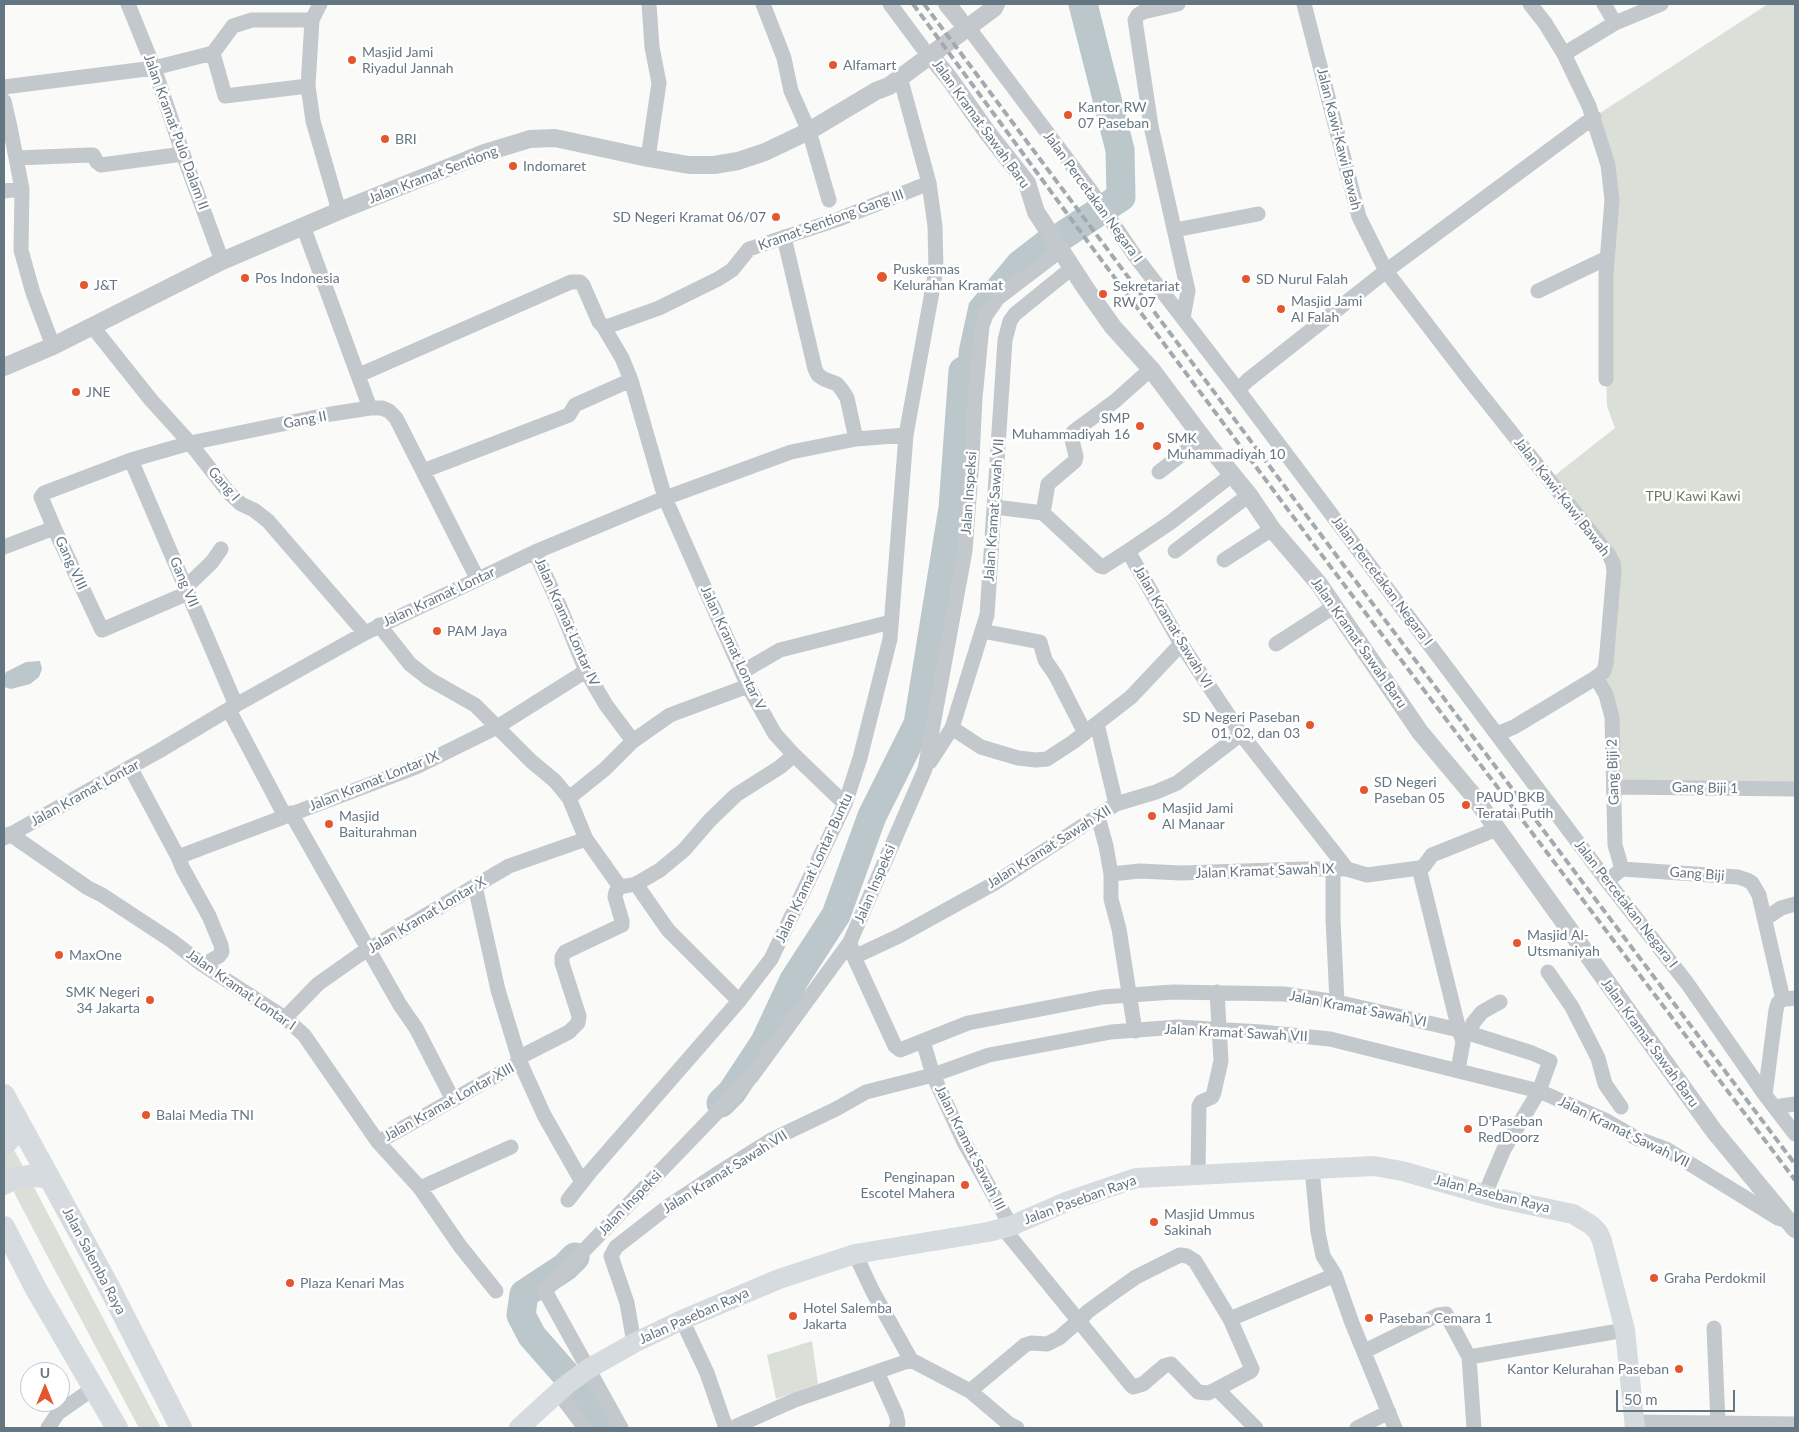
<!DOCTYPE html>
<html>
<head>
<meta charset="utf-8">
<style>
  body { margin:0 }
  #map { position:relative; width:1799px; height:1432px; overflow:hidden; background:#fafaf8; font-family:Lato,sans-serif }
  canvas { display:block }
  .frame { position:absolute; inset:0; border:5px solid #657683; pointer-events:none }
  .north { position:absolute; left:20px; top:1362px; width:50px; height:50px; box-sizing:border-box; background:#fff; border:1px solid #c1c8cd; border-radius:50%; rotate:0deg; font-size:14px; font-weight:700; line-height:20px; text-align:center; color:#657683 }
  .north::after { content:''; display:block; margin:auto; width:18px; height:22px; background:#e4572e; clip-path:polygon(50% 0,100% 100%,50% 72%,0 100%) }
  .scale { position:absolute; left:1616px; top:1390px; width:119px; height:22px; box-sizing:border-box; border:2px solid #657683; border-top:0; padding-left:6px; font-size:15px; line-height:18px; white-space:nowrap; color:#657683; -webkit-text-stroke:4px #fff; paint-order:stroke }
</style>
</head>
<body>
<div id="map">
<canvas width="1799" height="1432"></canvas>
<div class="frame"></div>
<div class="north">U</div>
<div class="scale">50 m</div>
</div>
<script>
const ctx = document.querySelector('canvas').getContext('2d');
ctx.lineJoin = 'round';
function fillPath(path, color) {
  ctx.fillStyle = color;
  ctx.fill(path, 'evenodd');
}
function toPath(rows) {
  const path = new Path2D();
  for (const r of rows) {
    path.moveTo(r[0], r[1]);
    for (let i = 2; i < r.length; i += 2) path.lineTo(r[i], r[i + 1]);
  }
  return path;
}
function trace(path, color, width, dash) {
  ctx.strokeStyle = color;
  ctx.lineWidth = width;
  ctx.lineCap = dash ? 'butt' : 'round';
  ctx.setLineDash(dash || []);
  ctx.stroke(path);
}
function write(font, color, halo, rows, align = 'center') {
  ctx.font = font + ' Lato,sans-serif';
  ctx.lineWidth = 5;
  ctx.setLineDash([]);
  ctx.textBaseline = 'middle';
  ctx.strokeStyle = halo;
  ctx.fillStyle = color;
  for (const [text, x, y, turn = 0] of rows) {
    ctx.save();
    ctx.translate(x, y);
    ctx.rotate((+turn || 0) * Math.PI / 180);
    ctx.textAlign = isNaN(turn) ? turn : align;
    if (halo) ctx.strokeText(text, 0, 0);
    ctx.fillText(text, 0, 0);
    ctx.restore();
  }
}
const green = toPath([
  [1768,4,1795,4,1795,789,1614,787,1612,717,1596,677,1614,571,1549,480,1615,428,1607,406,1606,371,1612,200,1594,117],
  [4,1131,28,1176,161,1428,139,1428,42,1246,4,1173],
  [812,1341,818,1384,776,1399,767,1355]
]);
const water = toPath([
  [1041,230,1055,248,984,308,970,409,954,410,959,349,969,303,1010,254],
  [40,661,42,669,39,677,30,684,11,689,4,687,4,678,6,672,26,662]
]);
const river = toPath([
  [1029,258,1121,197,1120,150,1083,4],
  [721,1103,732,1092,765,1042,794,980,836,915,872,816,918,724,953,508,963,371],
  [575,1257,565,1267,524,1294,521,1315,532,1336,598,1411,608,1428]
]);
const minor = toPath([
  [128,4,154,68,183,154,222,261],
  [320,4,312,20,308,86,313,121,339,211],
  [763,4,784,58,791,91,809,131,829,200],
  [890,4,922,47],
  [1178,4,1143,12,1138,15,1135,20,1151,126,1188,291,1183,318],
  [1304,4,1359,217,1386,271,1472,383,1609,555,1613,563,1614,571,1606,663,1604,671,1597,677,1514,727,1497,734],
  [1530,4,1545,23,1564,54,1589,106,1608,165,1612,200,1606,274,1606,379],
  [1604,4,1615,23],
  [968,27,1091,191,1135,256,1238,390,1607,881,1687,983,1765,1095,1795,1134],
  [213,53,225,96,308,86],
  [1564,54,1615,23,1661,4],
  [4,87,154,68,213,53,233,26,252,20,312,20],
  [4,101,10,127,22,189,21,250,33,293,53,346],
  [16,158,90,155,93,155,97,162,101,165,183,154],
  [648,158,659,83,652,47,649,4],
  [4,191,22,189],
  [303,226,370,408],
  [1175,230,1258,214],
  [784,237,815,369,818,375,824,379,837,384,842,390,847,398,856,439],
  [1538,291,1607,258],
  [92,326,151,400,190,443,229,493,241,504,254,510,268,521,365,633],
  [603,326,609,326,659,308,718,279,732,270,749,249,839,219,929,183],
  [359,375,571,282,580,282,583,285,599,322,603,326,622,358,631,380,665,498,748,686,775,734,794,755,845,804],
  [1238,390,1248,380,1386,271,1594,117],
  [131,460,236,705],
  [423,471,569,415,575,405,631,380],
  [1159,472,1203,438],
  [995,507,1043,513,1100,566,1103,567,1128,551,1181,644,1241,734,1347,869],
  [1043,513,1048,484,1075,461,1076,456,1072,440,1073,432,1115,401,1151,369],
  [4,547,54,528],
  [1128,551,1171,522,1233,474],
  [1175,551,1249,495],
  [535,552,560,607,586,671,606,705,633,741],
  [1224,560,1272,529],
  [186,587,212,562,221,549],
  [188,593,102,630,54,528,41,497,44,493,131,460,190,443,331,414,370,408,382,408,389,411,396,418,477,578],
  [379,625,410,664,429,679,475,705,531,761,555,781,569,798,586,839,620,887],
  [982,631,1040,642,1045,660,1056,676,1085,733],
  [1276,644,1335,606],
  [742,672,780,650,891,622],
  [1596,677,1606,695,1612,717,1615,845,1622,869],
  [229,710,285,816],
  [1097,724,1116,804],
  [952,728,981,747,1018,758,1036,760,1047,759,1073,742,1131,697,1181,644],
  [930,762,952,728,987,615,1005,340,1010,321,1015,314,1073,267],
  [130,767,178,857,183,869,209,916,221,945,222,952,219,956,203,965],
  [1614,787,1795,789],
  [569,798,605,769,633,741,670,715,748,686],
  [291,813,400,1005,416,1028,453,1100],
  [1098,817,1106,846,1111,874,1111,899,1119,929,1135,1031],
  [10,834,88,888,102,895,172,941,203,965,285,1018,304,1035,378,1142,420,1188,460,1246,496,1291],
  [4,838,159,751,236,705,365,633,535,552,665,498,791,452,856,439,906,435],
  [178,857,416,767,497,727,586,671],
  [1419,868,1459,1030,1463,1042,1458,1070],
  [1333,869,1333,919,1337,1002],
  [1111,874,1140,871,1181,873,1305,869,1347,869,1367,875,1419,868,1424,866,1432,855,1497,829],
  [1607,881,1622,869,1738,877,1747,880,1752,883,1759,895,1782,995,1787,999,1795,998],
  [636,884,668,930,739,1001],
  [475,886,498,990,520,1062,544,1115,582,1182],
  [1765,919,1781,908,1795,904],
  [850,942,854,957,895,1046,900,1050,968,1023,1103,997,1173,992,1284,994,1337,1002,1459,1030,1532,1053,1550,1061,1539,1091,1504,1149,1485,1194],
  [854,957,899,936,995,883,1116,804,1156,792,1177,783,1241,734],
  [1548,972,1572,1007,1598,1058,1605,1084,1621,1107],
  [285,1018,318,984,359,955,475,886,509,866,586,839],
  [1470,1033,1473,1023,1482,1012,1500,1002],
  [923,1041,933,1075,964,1142,1011,1226],
  [518,1058,569,1032,578,1023,579,1016,562,963,562,957,565,952,622,925,622,921,615,897,616,892,620,887,636,884,660,870,684,850,710,820,736,795,780,767,794,755],
  [1765,1095,1776,1010,1778,1003,1784,998],
  [1775,1107,1795,1104],
  [378,1142,520,1062],
  [1312,1169,1318,1232,1323,1256,1335,1275,1352,1323,1395,1428],
  [1198,1174,1199,1106,1201,1102,1212,1097,1214,1092,1221,1061,1217,992],
  [420,1188,511,1147],
  [568,1200,590,1172,739,1001,771,959,845,804,860,758,890,639,906,435,936,270,935,226,929,183,900,77],
  [1003,1228,1131,1385,1133,1387,1143,1384,1164,1366,1171,1364,1198,1392,1208,1393,1217,1389,1256,1428],
  [855,1254,873,1292,911,1360],
  [682,1320,707,1373,726,1428],
  [1714,1328,1718,1423],
  [634,1343,627,1303,611,1256,616,1247,670,1205,723,1170,771,1140,836,1109,866,1092,933,1075,989,1055,1111,1032,1178,1027,1261,1032,1330,1039,1539,1091,1605,1120,1636,1138,1666,1149,1778,1218,1788,1221],
  [1365,1351,1438,1315,1446,1314,1469,1357,1474,1428],
  [1469,1357,1625,1330],
  [877,1372,896,1414,898,1423,896,1428],
  [1217,1389,1251,1371,1252,1369,1230,1319],
  [970,1391,1025,1345,1031,1343,1047,1344,1059,1338,1083,1317,1087,1312,1116,1291,1136,1277,1180,1255,1187,1256,1195,1261,1230,1319,1335,1275],
  [558,1392,585,1428],
  [1634,1422,1795,1424],
  [48,1428,58,1413,94,1388],
  [621,1428,545,1291,752,1076,850,942,925,769,965,551,972,459,975,398,982,326,986,315,998,298,1061,250],
  [732,1428,795,1400,911,1360,970,1391,1009,1424,1017,1428],
  [1357,1428,1389,1412]
]);
const tertiary = toPath([
  [947,4,959,19],
  [930,55,949,78,987,132,1027,183,1036,212,1086,289,1113,327,1151,369,1208,445,1249,495,1272,529,1319,584,1420,732,1472,794,1714,1131,1795,1229],
  [4,367,53,346,222,261,339,211,462,162,484,153,530,139,555,138,648,158,689,165,714,165,738,161,765,152,809,131,876,91,889,86,994,8,996,4]
]);
const secondary = toPath([
  [519,1428,565,1386,588,1369,634,1343,682,1320,779,1279,855,1254,988,1232,1011,1226,1066,1202,1136,1178,1374,1166,1402,1171,1497,1198,1573,1214,1591,1225,1598,1232,1602,1241,1625,1330,1635,1428]
]);
const primary = toPath([
  [4,1095,109,1287,181,1428],
  [4,1144,9,1140,11,1134,13,1112],
  [4,1184,12,1179,28,1176,48,1177],
  [4,1227,36,1289,117,1428]
]);
const rail = toPath([
  [913,4,1088,242,1333,570,1795,1180],
  [924,4,1342,563,1795,1164]
]);
const markers = [
  [352,60,5,"#e4572e"],
  [833,65,5,"#e4572e"],
  [1068,115,5,"#e4572e"],
  [385,139,5,"#e4572e"],
  [513,166,5,"#e4572e"],
  [776,217,5,"#e4572e"],
  [882,277,6,"#e4572e"],
  [245,278,5,"#e4572e"],
  [1246,279,5,"#e4572e"],
  [84,285,5,"#e4572e"],
  [1103,294,5,"#e4572e"],
  [1281,309,5,"#e4572e"],
  [76,392,5,"#e4572e"],
  [1140,426,5,"#e4572e"],
  [1157,446,5,"#e4572e"],
  [437,631,5,"#e4572e"],
  [1310,725,5,"#e4572e"],
  [1364,790,5,"#e4572e"],
  [1466,805,5,"#e4572e"],
  [1152,816,5,"#e4572e"],
  [329,824,5,"#e4572e"],
  [1517,943,5,"#e4572e"],
  [59,955,5,"#e4572e"],
  [150,1000,5,"#e4572e"],
  [146,1115,5,"#e4572e"],
  [1468,1129,5,"#e4572e"],
  [965,1185,5,"#e4572e"],
  [1154,1222,5,"#e4572e"],
  [1654,1278,5,"#e4572e"],
  [290,1283,5,"#e4572e"],
  [793,1316,5,"#e4572e"],
  [1369,1318,5,"#e4572e"],
  [1679,1369,5,"#e4572e"]
];
const poiNames = [
  ["Masjid Jami",362,52],
  ["Riyadul Jannah",362,68],
  ["Alfamart",843,65],
  ["Kantor RW",1078,107],
  ["07 Paseban",1078,123],
  ["BRI",395,139],
  ["Indomaret",523,166],
  ["SD Negeri Kramat 06/07",766,217,"right"],
  ["Puskesmas",893,269],
  ["Kelurahan Kramat",893,285],
  ["Pos Indonesia",255,278],
  ["SD Nurul Falah",1256,279],
  ["J&T",94,285],
  ["Sekretariat",1113,286],
  ["RW 07",1113,302],
  ["Masjid Jami",1291,301],
  ["Al Falah",1291,317],
  ["JNE",86,392],
  ["SMP",1130,418,"right"],
  ["Muhammadiyah 16",1130,434,"right"],
  ["SMK",1167,438],
  ["Muhammadiyah 10",1167,454],
  ["PAM Jaya",447,631],
  ["SD Negeri Paseban",1300,717,"right"],
  ["01, 02, dan 03",1300,733,"right"],
  ["SD Negeri",1374,782],
  ["Paseban 05",1374,798],
  ["PAUD BKB",1476,797],
  ["Teratai Putih",1476,813],
  ["Masjid Jami",1162,808],
  ["Al Manaar",1162,824],
  ["Masjid",339,816],
  ["Baiturahman",339,832],
  ["Masjid Al-",1527,935],
  ["Utsmaniyah",1527,951],
  ["MaxOne",69,955],
  ["SMK Negeri",140,992,"right"],
  ["34 Jakarta",140,1008,"right"],
  ["Balai Media TNI",156,1115],
  ["D'Paseban",1478,1121],
  ["RedDoorz",1478,1137],
  ["Penginapan",955,1177,"right"],
  ["Escotel Mahera",955,1193,"right"],
  ["Masjid Ummus",1164,1214],
  ["Sakinah",1164,1230],
  ["Graha Perdokmil",1664,1278],
  ["Plaza Kenari Mas",300,1283],
  ["Hotel Salemba",803,1308],
  ["Jakarta",803,1324],
  ["Paseban Cemara 1",1379,1318],
  ["Kantor Kelurahan Paseban",1669,1369,"right"]
];
const streetNames = [
  ["Jalan Kramat Sawah Baru",981,124,54],
  ["Jalan Kramat Pulo Dalam II",176,132,70],
  ["Jalan Kawi-Kawi Bawah",1339,139,76],
  ["Jalan Kramat Sentiong",433,175,-21],
  ["Jalan Percetakan Negara I",1093,197,54],
  ["Kramat Sentiong Gang III",831,220,-20],
  ["Gang II",305,420,-11],
  ["Gang I",224,484,49],
  ["Jalan Inspeksi",969,493,-86],
  ["Jalan Kawi-Kawi Bawah",1562,497,52],
  ["Jalan Kramat Sawah VII",994,510,-86],
  ["Gang VIII",71,563,65],
  ["Jalan Percetakan Negara I",1382,581,53],
  ["Gang VII",184,582,67],
  ["Jalan Kramat Lontar",439,597,-25],
  ["Jalan Kramat Lontar IV",567,622,66],
  ["Jalan Kramat Sawah VI",1173,627,59],
  ["Jalan Kramat Sawah Baru",1359,643,55],
  ["Jalan Kramat Lontar V",733,648,65],
  ["Gang Biji 2",1613,772,-92],
  ["Jalan Kramat Lontar IX",374,781,-22],
  ["Gang Biji 1",1705,788,1],
  ["Jalan Kramat Lontar",85,793,-29],
  ["Jalan Kramat Sawah XII",1049,847,-32],
  ["Jalan Kramat Lontar Buntu",814,868,-65],
  ["Jalan Kramat Sawah IX",1265,871,-2],
  ["Gang Biji",1697,874,4],
  ["Jalan Inspeksi",875,884,-67],
  ["Jalan Percetakan Negara I",1626,904,52],
  ["Jalan Kramat Lontar X",427,915,-31],
  ["Jalan Kramat Lontar I",241,990,35],
  ["Jalan Kramat Sawah VI",1358,1009,11],
  ["Jalan Kramat Sawah VII",1236,1033,3],
  ["Jalan Kramat Sawah Baru",1650,1043,54],
  ["Jalan Kramat Lontar XIII",449,1102,-29],
  ["Jalan Kramat Sawah VII",1624,1132,26],
  ["Jalan Kramat Sawah III",970,1148,63],
  ["Jalan Kramat Sawah VII",725,1172,-32],
  ["Jalan Paseban Raya",1492,1194,14],
  ["Jalan Paseban Raya",1080,1200,-20],
  ["Jalan Inspeksi",630,1203,-46],
  ["Jalan Salemba Raya",94,1261,62],
  ["Jalan Paseban Raya",694,1316,-24]
];
const parkNames = [
  ["TPU Kawi Kawi",1693,496]
];
fillPath(green, '#dadfd7');
fillPath(water, '#bbc7cb');
trace(river, '#bbc7cb', 29);
trace(minor, '#c3c8cc', 15);
trace(tertiary, '#c3c8cc', 18);
trace(secondary, '#d6dbdf', 20);
trace(primary, '#d6dbdf', 22);
trace(rail, '#a2aab0', 4, [8, 4]);
for (const [x, y, r, color] of markers) {
  const dot = new Path2D();
  dot.arc(x, y, r, 0, 2 * Math.PI);
  ctx.fillStyle = color;
  ctx.fill(dot);
  trace(dot, '#fff', 2);
}
write('14px', '#657683', '#fff', poiNames, 'left');
write('14px', '#657683', '#fff', streetNames);
write('14px', '#687a64', '#fff', parkNames);
</script>
</body>
</html>
